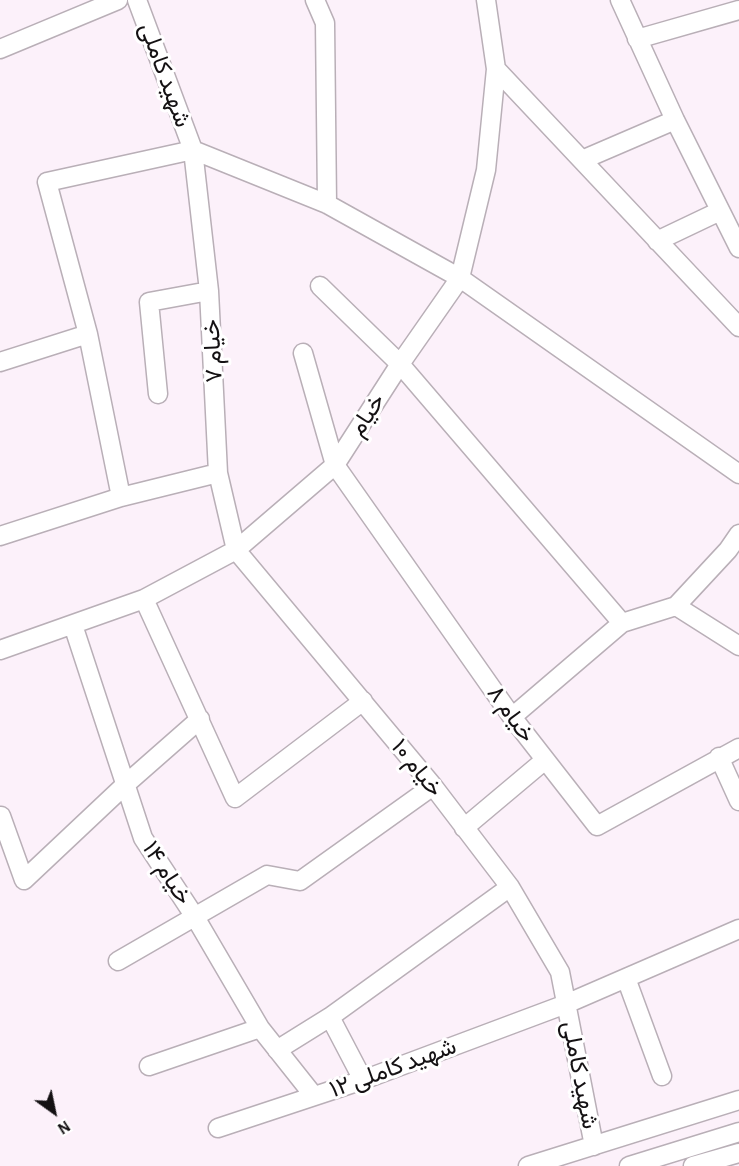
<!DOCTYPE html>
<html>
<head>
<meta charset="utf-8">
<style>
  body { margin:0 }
  #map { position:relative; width:739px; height:1166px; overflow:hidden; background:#fcf1fa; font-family:"Alegreya Sans",sans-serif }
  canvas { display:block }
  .north { position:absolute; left:24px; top:1082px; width:60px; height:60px; -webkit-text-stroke:4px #fff; paint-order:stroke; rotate:147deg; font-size:16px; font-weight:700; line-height:24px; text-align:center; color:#141113 }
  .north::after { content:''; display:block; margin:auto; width:21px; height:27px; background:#141113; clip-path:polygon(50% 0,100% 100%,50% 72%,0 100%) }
</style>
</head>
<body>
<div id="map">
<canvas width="739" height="1166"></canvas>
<div class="north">N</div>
</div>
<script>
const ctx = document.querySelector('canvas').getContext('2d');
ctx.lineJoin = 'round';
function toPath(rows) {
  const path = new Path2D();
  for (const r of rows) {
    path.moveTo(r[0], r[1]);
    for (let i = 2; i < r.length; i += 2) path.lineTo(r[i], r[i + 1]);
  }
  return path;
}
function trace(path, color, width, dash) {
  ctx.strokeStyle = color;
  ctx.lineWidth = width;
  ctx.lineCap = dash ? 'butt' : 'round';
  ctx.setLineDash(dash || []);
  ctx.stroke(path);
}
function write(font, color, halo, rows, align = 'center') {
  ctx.font = font + ' "Alegreya Sans",Vazirmatn,sans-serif';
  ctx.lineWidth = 6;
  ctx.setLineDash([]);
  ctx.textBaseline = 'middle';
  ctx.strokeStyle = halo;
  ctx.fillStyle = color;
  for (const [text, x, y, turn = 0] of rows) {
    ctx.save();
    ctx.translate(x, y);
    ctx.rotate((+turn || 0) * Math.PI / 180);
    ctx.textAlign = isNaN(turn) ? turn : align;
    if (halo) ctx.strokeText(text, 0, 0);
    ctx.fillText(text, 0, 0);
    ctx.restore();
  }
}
const minor = toPath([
  [137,0,193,150,209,291,218,473,236,550,433,786,510,887,560,972,594,1146],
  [315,0,325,23,327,204],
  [620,0,675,120,739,248],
  [637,39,739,10],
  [0,49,118,0],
  [496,69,739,327],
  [193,150,327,204,460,278,739,474],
  [582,160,675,120],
  [657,241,720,211],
  [320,286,400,364,622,623],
  [303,353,335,465,512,717,597,826,739,748],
  [0,362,88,334],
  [158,394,149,302,209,291],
  [121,497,88,334,47,182,193,150],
  [0,536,121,497,218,473],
  [144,599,235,798,363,701],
  [676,606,739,646],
  [73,625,143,838,195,917,260,1028,314,1096],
  [0,650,144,599,236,550,335,465,400,364,460,278,486,170,496,69,486,0],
  [512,717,622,623,676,606,728,550,739,534],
  [719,757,739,801],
  [1,816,24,880,126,784,200,719],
  [464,828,545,760],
  [118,961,267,875,300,881,433,786],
  [626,978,662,1076],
  [330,1017,363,1080],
  [277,1050,330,1017,510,887],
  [149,1066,260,1028],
  [218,1128,363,1080,566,1004,739,929],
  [528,1166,739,1100],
  [629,1166,739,1132],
  [693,1166,739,1153]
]);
const streetNames = [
  ["شهید کاملی",165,75,70],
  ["خیام ۷",213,351,-93],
  ["خیام",367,415,-57],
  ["خیام ۸",511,714,54],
  ["خیام ۱۰",417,768,51],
  ["خیام ۱۴",167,873,57],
  ["شهید کاملی ۱۲",393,1068,-20],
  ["شهید کاملی",580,1075,79]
];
trace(minor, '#b9afb7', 21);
trace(minor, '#fff', 18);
write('24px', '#141113', '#fff', streetNames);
</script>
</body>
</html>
